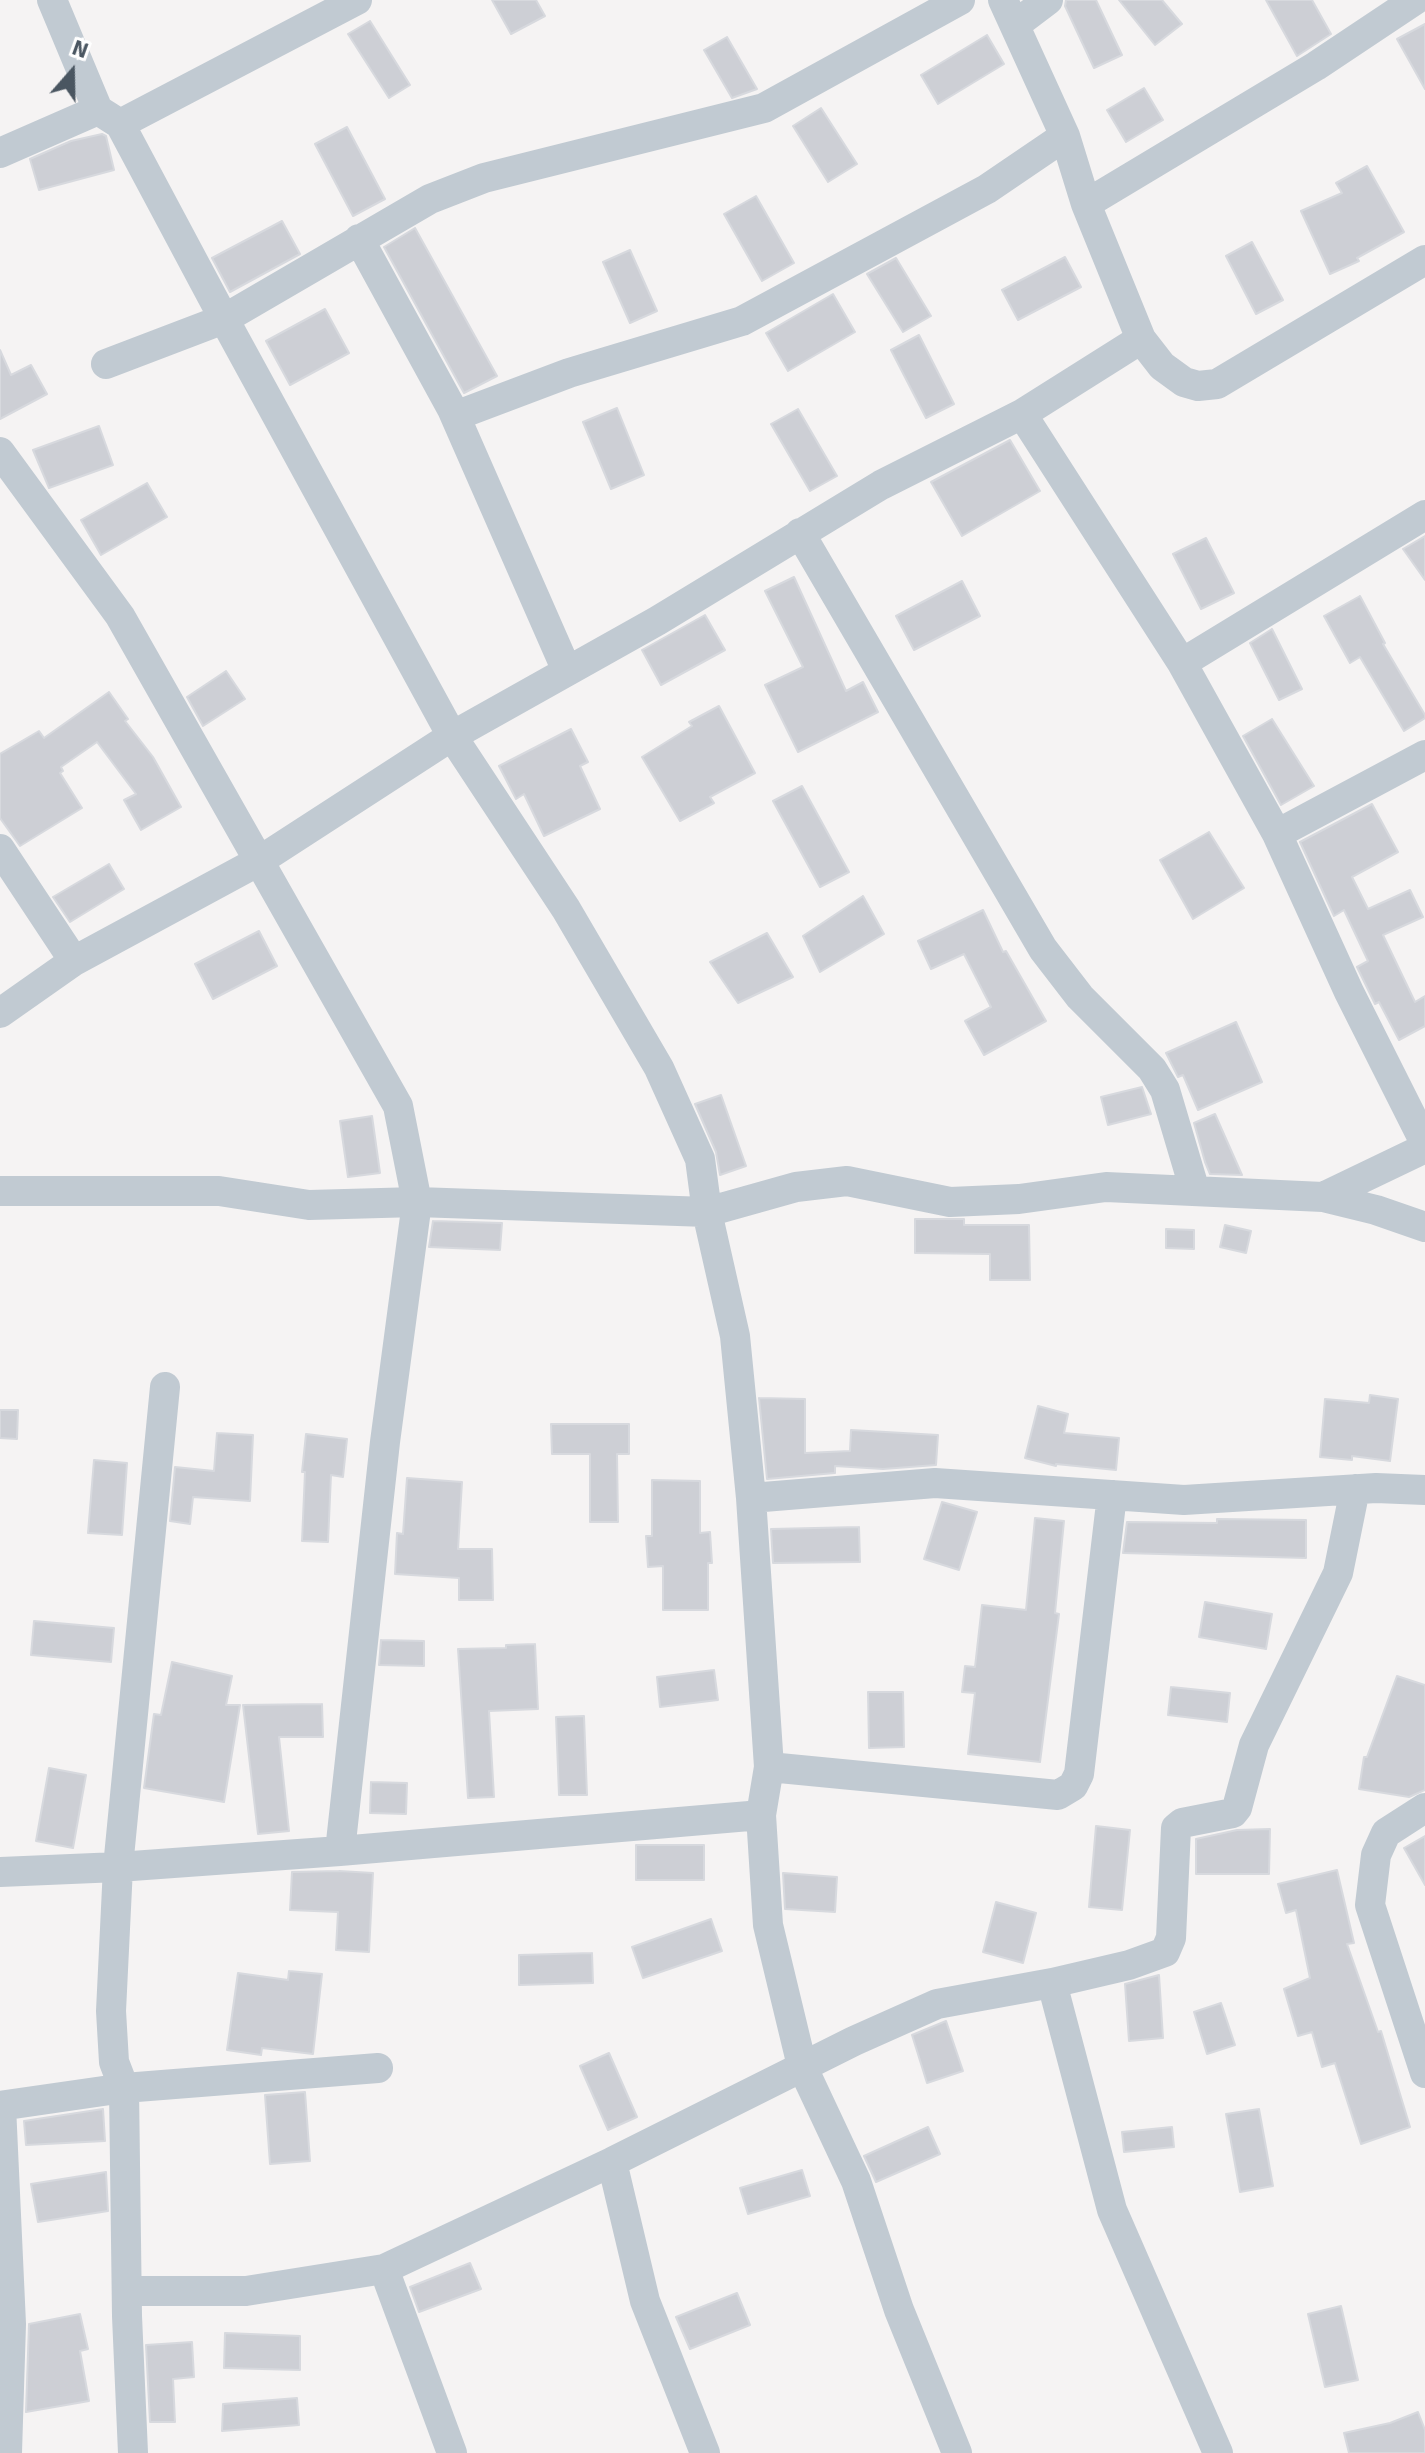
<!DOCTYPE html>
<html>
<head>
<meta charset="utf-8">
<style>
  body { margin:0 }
  #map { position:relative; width:1425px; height:2453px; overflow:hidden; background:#f5f3f3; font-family:Signika,sans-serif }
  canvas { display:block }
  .north { position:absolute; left:32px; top:32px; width:80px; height:80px; -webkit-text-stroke:6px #fff; paint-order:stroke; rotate:20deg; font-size:22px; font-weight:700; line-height:32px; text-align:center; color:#4a5661 }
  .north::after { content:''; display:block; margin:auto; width:28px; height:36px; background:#4a5661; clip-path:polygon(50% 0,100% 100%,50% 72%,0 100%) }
</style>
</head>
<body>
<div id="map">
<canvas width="1425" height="2453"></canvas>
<div class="north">N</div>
</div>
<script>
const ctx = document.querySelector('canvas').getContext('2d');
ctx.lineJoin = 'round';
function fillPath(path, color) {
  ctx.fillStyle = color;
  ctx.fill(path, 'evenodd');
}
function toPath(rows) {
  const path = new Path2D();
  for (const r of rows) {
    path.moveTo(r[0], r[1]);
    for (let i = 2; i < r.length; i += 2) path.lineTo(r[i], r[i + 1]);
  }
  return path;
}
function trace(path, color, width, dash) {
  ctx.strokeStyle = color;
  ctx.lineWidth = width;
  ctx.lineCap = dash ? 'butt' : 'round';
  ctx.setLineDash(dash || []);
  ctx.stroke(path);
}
const building = toPath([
  [492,0,536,0,545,16,511,34,492,0],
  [1066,0,1096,0,1122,55,1094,68,1065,6,1066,0],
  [1119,0,1162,0,1182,24,1155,45,1119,0],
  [1266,0,1312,0,1331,34,1297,56,1266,0],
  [370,21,410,85,389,98,348,34,370,21],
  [1425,24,1425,89,1397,39,1425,24],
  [987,35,1004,64,938,104,921,75,987,35],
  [727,37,757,89,732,98,704,50,727,37],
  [1144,88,1163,120,1126,142,1107,110,1144,88],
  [821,108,857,164,828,182,793,126,821,108],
  [347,127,385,199,353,216,315,144,347,127],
  [102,134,106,136,114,170,39,190,30,159,71,141,102,134],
  [1367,166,1404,232,1357,258,1359,261,1330,274,1301,211,1342,193,1336,183,1367,166],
  [756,196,794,263,762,281,724,214,756,196],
  [282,221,300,254,230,292,212,258,282,221],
  [415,228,497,376,464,393,384,247,415,228],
  [1252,242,1283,300,1256,314,1226,256,1252,242],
  [630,250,657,311,630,323,603,262,630,250],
  [1065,257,1081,287,1018,320,1002,290,1065,257],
  [896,258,931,316,903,332,867,274,896,258],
  [833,294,855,332,788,371,766,333,833,294],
  [325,309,349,353,290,385,266,341,325,309],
  [919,335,954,404,926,418,891,350,919,335],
  [0,350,11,375,31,365,47,394,0,419,0,350],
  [617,408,644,475,611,489,583,422,617,408],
  [798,409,837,476,810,491,771,424,798,409],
  [99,426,113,465,49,488,33,450,99,426],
  [1010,440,1040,491,962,536,931,482,1010,440],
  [147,483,167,517,101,555,81,520,147,483],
  [1425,536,1425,580,1403,549,1425,536],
  [1206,538,1234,593,1201,609,1173,554,1206,538],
  [794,577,846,691,863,682,878,712,798,752,765,685,803,667,765,591,794,577],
  [962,581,980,616,914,650,896,616,962,581],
  [1360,596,1385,643,1383,644,1425,715,1425,718,1404,731,1360,657,1350,663,1324,616,1360,596],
  [705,615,725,650,661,685,642,650,705,615],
  [1272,629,1302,689,1279,700,1250,643,1272,629],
  [226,671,245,699,203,726,187,697,226,671],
  [109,692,128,719,125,721,153,757,181,807,141,830,124,800,136,794,97,742,61,767,63,771,60,773,82,808,20,846,0,818,0,754,39,731,44,738,109,692],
  [719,706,755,773,710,797,714,803,680,821,642,757,692,726,689,722,719,706],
  [1272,719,1314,786,1281,805,1243,736,1272,719],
  [571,729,588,762,580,766,600,809,544,836,524,794,516,799,499,766,571,729],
  [802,786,849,872,820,887,773,801,802,786],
  [1372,804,1398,852,1352,877,1368,909,1410,890,1423,917,1383,935,1415,1002,1425,996,1425,1026,1399,1040,1379,1002,1375,1004,1357,967,1368,961,1344,910,1334,916,1300,842,1372,804],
  [1209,832,1244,888,1193,919,1160,860,1209,832],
  [109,864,124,889,70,922,53,897,109,864],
  [863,896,884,934,820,972,803,936,863,896],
  [983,910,1003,952,1006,951,1046,1021,984,1055,965,1021,991,1007,964,954,931,969,918,941,983,910],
  [259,931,277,966,213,999,195,964,259,931],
  [767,933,793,977,738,1003,710,962,767,933],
  [1236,1022,1262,1082,1198,1110,1183,1075,1178,1077,1166,1053,1236,1022],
  [1142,1087,1151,1114,1108,1125,1101,1097,1142,1087],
  [721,1095,746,1166,720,1175,716,1152,695,1104,721,1095],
  [1215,1114,1242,1175,1210,1174,1205,1162,1194,1123,1215,1114],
  [372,1116,380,1173,348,1177,340,1121,372,1116],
  [915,1219,964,1219,964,1225,1029,1225,1030,1280,990,1280,990,1254,915,1253,915,1219],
  [433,1221,502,1223,500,1250,429,1247,433,1221],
  [1225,1225,1251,1231,1246,1253,1220,1247,1225,1225],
  [1166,1229,1194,1230,1194,1249,1166,1248,1166,1229],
  [1370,1395,1398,1399,1390,1461,1352,1456,1352,1460,1320,1457,1325,1399,1369,1403,1370,1395],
  [759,1398,805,1399,805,1453,850,1451,851,1430,938,1435,936,1465,883,1469,835,1466,835,1473,767,1479,759,1398],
  [1038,1406,1068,1414,1064,1433,1119,1438,1116,1470,1056,1464,1056,1466,1025,1458,1038,1406],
  [0,1410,18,1410,17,1439,0,1438,0,1410],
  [551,1424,629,1424,629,1454,617,1454,618,1522,590,1522,590,1454,552,1454,551,1424],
  [217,1433,253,1435,250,1501,193,1497,190,1524,170,1521,175,1467,214,1471,217,1433],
  [306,1434,347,1439,343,1477,331,1475,328,1542,302,1541,305,1472,302,1472,306,1434],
  [94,1460,127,1463,122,1535,88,1533,94,1460],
  [407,1478,462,1482,458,1549,492,1549,493,1600,459,1600,459,1578,395,1574,397,1533,403,1534,407,1478],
  [652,1480,700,1481,700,1533,710,1532,712,1563,708,1563,708,1610,663,1610,663,1566,648,1567,646,1536,652,1536,652,1480],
  [942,1502,977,1512,959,1570,924,1559,942,1502],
  [1035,1518,1064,1521,1055,1613,1059,1614,1040,1762,968,1754,975,1693,962,1692,965,1666,975,1667,982,1605,1026,1610,1035,1518],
  [1217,1519,1306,1520,1306,1558,1123,1553,1127,1522,1217,1523,1217,1519],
  [859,1527,860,1562,773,1563,771,1529,859,1527],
  [1205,1602,1272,1614,1266,1649,1199,1637,1205,1602],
  [34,1621,114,1628,111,1662,31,1655,34,1621],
  [381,1640,424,1641,424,1666,379,1665,381,1640],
  [535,1644,538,1709,489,1711,494,1797,468,1798,458,1649,506,1648,506,1645,535,1644],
  [172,1662,232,1676,226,1705,240,1705,224,1802,144,1788,154,1714,161,1715,172,1662],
  [714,1670,718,1700,660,1707,657,1677,714,1670],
  [1397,1676,1425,1685,1425,1790,1409,1797,1359,1789,1364,1757,1367,1757,1397,1676],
  [1171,1687,1230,1693,1227,1722,1168,1715,1171,1687],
  [868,1692,903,1692,904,1747,869,1748,868,1692],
  [322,1704,323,1737,279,1737,289,1831,258,1834,243,1705,322,1704],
  [584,1716,587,1795,559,1795,556,1717,584,1716],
  [49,1768,86,1775,73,1848,36,1841,49,1768],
  [371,1782,407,1783,406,1814,370,1813,371,1782],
  [1096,1826,1130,1830,1122,1910,1089,1907,1096,1826],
  [1270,1829,1269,1874,1196,1874,1196,1839,1237,1830,1270,1829],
  [1425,1836,1425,1885,1404,1848,1425,1836],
  [636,1845,704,1845,704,1880,636,1880,636,1845],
  [1337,1870,1354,1943,1347,1944,1378,2032,1381,2031,1410,2127,1361,2144,1335,2063,1322,2067,1312,2032,1298,2036,1284,1989,1310,1978,1296,1910,1286,1913,1278,1884,1337,1870],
  [339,1871,373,1873,369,1952,336,1950,338,1912,290,1910,292,1872,339,1871],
  [783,1873,837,1877,835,1912,785,1909,783,1873],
  [996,1902,1036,1913,1023,1963,983,1952,996,1902],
  [711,1919,722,1951,643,1978,632,1947,711,1919],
  [592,1953,593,1983,519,1985,519,1955,592,1953],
  [289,1971,322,1974,313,2054,262,2048,261,2055,227,2050,238,1973,288,1980,289,1971],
  [1159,1975,1163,2038,1129,2041,1125,1984,1159,1975],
  [1221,2003,1235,2045,1207,2054,1194,2012,1221,2003],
  [946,2021,963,2071,927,2083,912,2035,946,2021],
  [609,2053,637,2117,608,2130,580,2066,609,2053],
  [305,2092,310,2161,270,2164,265,2095,305,2092],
  [103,2109,105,2141,26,2145,24,2121,103,2109],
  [1259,2109,1273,2186,1240,2192,1226,2114,1259,2109],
  [928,2127,940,2154,876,2182,864,2156,928,2127],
  [1172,2127,1174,2147,1124,2152,1122,2132,1172,2127],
  [802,2170,810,2196,748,2214,740,2188,802,2170],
  [106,2172,108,2211,38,2222,31,2184,106,2172],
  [470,2263,481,2289,419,2312,410,2287,470,2263],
  [737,2293,750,2325,690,2349,676,2317,737,2293],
  [1341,2306,1358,2380,1325,2387,1308,2314,1341,2306],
  [80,2314,88,2349,80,2351,89,2401,26,2412,29,2324,80,2314],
  [225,2333,300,2336,300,2370,224,2368,225,2333],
  [192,2342,194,2377,173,2379,175,2422,150,2422,146,2345,192,2342],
  [297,2398,299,2425,222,2431,223,2404,297,2398],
  [1418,2412,1425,2430,1425,2453,1349,2453,1344,2433,1390,2423,1418,2412]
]);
const minor = toPath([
  [52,0,98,110,120,124,224,319,452,736,566,909,659,1068,700,1159,707,1212,735,1336,751,1498,769,1767,761,1815,768,1925,802,2066,856,2181,899,2310,957,2453],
  [1003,0,1065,136,1086,204,1141,339,1162,366,1184,382,1198,386,1217,384,1425,260],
  [1015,25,1048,0],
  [120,124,357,0],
  [0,153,98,110],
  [1086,204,1316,66,1415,0],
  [359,239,452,409,567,671],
  [106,364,224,319,430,199,484,178,764,108,960,0],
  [452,409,463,413,569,373,742,321,987,189,1065,136],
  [1022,414,1182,663,1277,834,1349,992,1425,1143],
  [0,452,120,616,398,1106,417,1202,385,1442,340,1851],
  [800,533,1043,949,1080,997,1152,1069,1165,1090,1195,1191],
  [1182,663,1425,515],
  [1277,834,1425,755],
  [0,849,74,961],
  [0,1013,74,961,259,861,452,736,657,621,881,485,1022,414,1141,339],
  [0,1191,219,1191,309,1205,417,1202,707,1212,796,1187,847,1181,950,1202,1019,1199,1106,1187,1323,1197,1376,1210,1425,1227],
  [1323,1197,1425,1148],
  [751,1498,935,1483,1184,1500,1376,1488,1425,1490],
  [769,1767,1058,1795,1073,1786,1079,1774,1112,1495],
  [1425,1808,1386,1833,1376,1855,1370,1905,1425,2073],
  [0,1872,118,1867,340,1851,761,1815],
  [1052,1983,1112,2210,1218,2453],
  [0,2106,124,2088,378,2068],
  [1,2106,11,2324,7,2453],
  [612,2162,645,2301,705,2453],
  [384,2269,452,2453],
  [127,2291,246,2291,384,2269,612,2162,854,2041,937,2004,1052,1983,1129,1965,1165,1952,1171,1938,1176,1828,1182,1823,1233,1813,1237,1808,1254,1745,1338,1573,1355,1489],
  [133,2453,127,2316,124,2088,114,2062,111,2011,118,1867,165,1387]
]);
fillPath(building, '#cdcfd5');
trace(building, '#d7d9de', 2);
trace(minor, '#c1cad2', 30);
</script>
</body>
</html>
